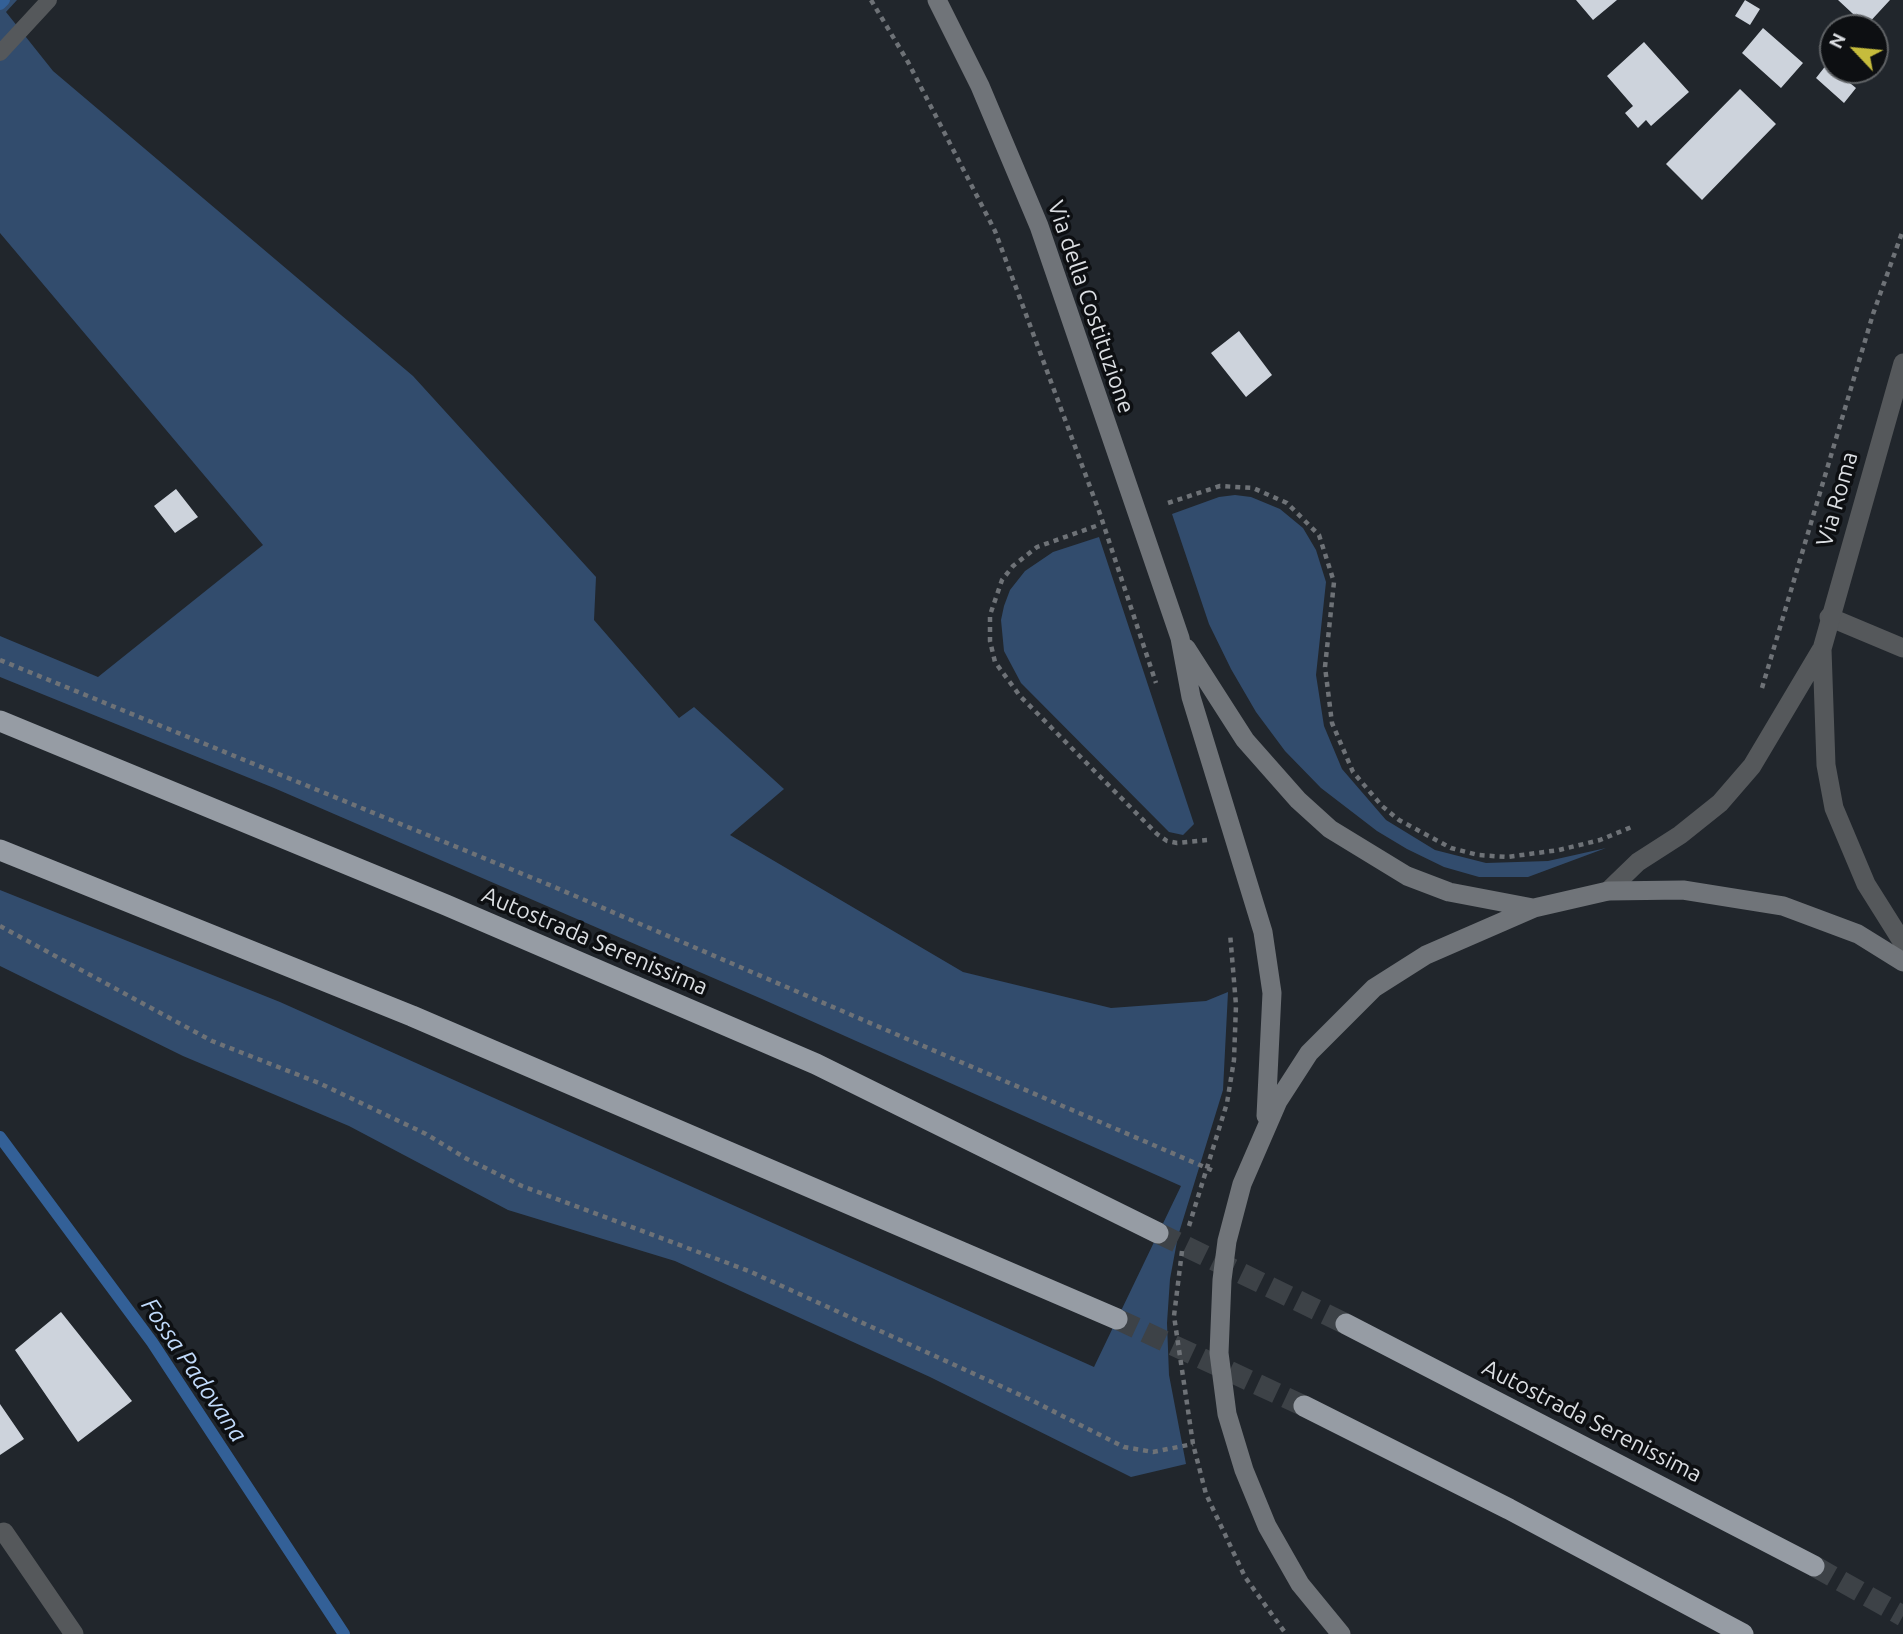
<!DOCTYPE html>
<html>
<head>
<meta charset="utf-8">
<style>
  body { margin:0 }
  #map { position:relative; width:1903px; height:1634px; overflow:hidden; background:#21262c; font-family:Ubuntu,sans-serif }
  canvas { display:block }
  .north { position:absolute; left:1819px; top:14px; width:70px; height:70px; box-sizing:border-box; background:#0d0f12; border:2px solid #5f6265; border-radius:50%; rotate:296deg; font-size:19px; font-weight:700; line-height:28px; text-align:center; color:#dbdee2 }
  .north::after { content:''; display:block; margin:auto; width:24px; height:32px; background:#c6bc3c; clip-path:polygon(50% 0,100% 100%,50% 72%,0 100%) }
</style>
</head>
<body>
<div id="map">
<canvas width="1903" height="1634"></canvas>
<div class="north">N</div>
</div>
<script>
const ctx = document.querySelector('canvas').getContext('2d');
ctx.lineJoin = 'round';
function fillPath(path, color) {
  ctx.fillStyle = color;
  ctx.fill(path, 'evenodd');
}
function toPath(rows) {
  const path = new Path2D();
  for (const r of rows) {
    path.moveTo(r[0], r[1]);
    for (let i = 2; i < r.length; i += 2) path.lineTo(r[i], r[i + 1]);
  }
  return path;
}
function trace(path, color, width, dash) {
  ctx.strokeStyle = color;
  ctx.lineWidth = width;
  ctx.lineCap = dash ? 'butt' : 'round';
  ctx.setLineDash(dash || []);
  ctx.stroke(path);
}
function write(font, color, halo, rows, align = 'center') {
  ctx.font = font + ' Ubuntu,sans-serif';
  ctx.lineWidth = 7;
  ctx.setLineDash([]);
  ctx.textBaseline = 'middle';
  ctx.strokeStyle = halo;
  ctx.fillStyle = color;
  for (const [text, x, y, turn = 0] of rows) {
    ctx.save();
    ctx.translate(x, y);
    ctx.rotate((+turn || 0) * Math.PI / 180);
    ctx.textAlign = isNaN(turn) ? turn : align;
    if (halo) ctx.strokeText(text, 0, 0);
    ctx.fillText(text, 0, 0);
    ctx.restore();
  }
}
const green = toPath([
  [0,0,17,0,6,12,53,71,413,376,596,577,594,620,679,718,694,707,784,789,730,835,963,972,1111,1008,1206,1001,1228,992,1223,1090,1178,1236,1170,1279,1167,1323,1169,1375,1186,1464,1131,1477,930,1377,675,1261,508,1210,349,1126,183,1056,0,966,0,890,280,1002,1094,1367,1181,1186,762,999,274,788,0,677,0,636,98,677,263,545,0,233],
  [1235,495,1251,497,1280,509,1303,528,1316,550,1326,582,1316,675,1324,726,1342,769,1386,820,1435,850,1486,863,1548,861,1606,848,1528,877,1479,877,1444,867,1407,849,1377,831,1321,788,1285,751,1256,712,1231,669,1209,624,1172,514,1219,497],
  [1099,537,1194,824,1183,835,1169,832,1021,683,1004,651,1001,620,1004,606,1010,590,1025,571,1053,552]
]);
const stream = toPath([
  [0,4,4,0],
  [0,1137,152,1342,344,1634]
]);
const building = toPath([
  [1576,0,1617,0,1593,20],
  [1745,0,1760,9,1750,25,1735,16],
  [1838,0,1890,0,1866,26],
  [1763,28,1803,63,1781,88,1742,53],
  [1644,42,1689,92,1651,126,1646,120,1638,128,1625,113,1633,106,1607,76],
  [1827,64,1856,88,1844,103,1816,78],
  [1740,89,1776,124,1702,200,1666,164],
  [1239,331,1272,375,1246,397,1211,353],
  [176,489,198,517,175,533,154,506],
  [61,1312,132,1401,78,1442,15,1350],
  [0,1404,24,1439,0,1455]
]);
const motorwayTunnel = toPath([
  [1158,1233,1346,1324],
  [1117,1319,1304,1406],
  [1814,1566,1903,1616]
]);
const path = toPath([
  [871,0,908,62,995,231,1099,511,1156,683],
  [1168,503,1220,486,1253,488,1287,503,1319,535,1334,582,1325,667,1332,723,1353,772,1382,806,1399,820,1451,848,1478,855,1507,857,1559,850,1600,840,1634,826],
  [1096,526,1037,547,1013,566,1002,580,990,615,990,641,995,662,1020,696,1157,834,1167,841,1177,843,1207,840],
  [0,660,552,886,1216,1172],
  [1762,688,1873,314,1903,230],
  [0,926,212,1041,319,1083,426,1134,467,1159,522,1186,749,1271,1029,1399,1124,1447,1153,1452,1193,1444],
  [1189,1226,1227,1103,1234,1060,1236,1005,1230,933],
  [1182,1251,1174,1316,1193,1444,1206,1494,1245,1577,1286,1634]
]);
const service = toPath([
  [0,53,49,0]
]);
const minor = toPath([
  [1829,617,1903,648],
  [4,1532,74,1634]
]);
const tertiary = toPath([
  [1903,363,1822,649,1826,765,1834,808,1866,884,1903,943],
  [1608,891,1638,862,1680,835,1720,803,1752,766,1821,650]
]);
const secondary = toPath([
  [937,0,980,86,1039,226,1180,638,1191,697,1263,932,1272,993,1266,1116],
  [1186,648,1245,740,1298,800,1330,829,1407,876,1449,892,1533,908],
  [1341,1634,1300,1584,1267,1526,1244,1470,1227,1414,1219,1353,1222,1280,1227,1241,1242,1184,1278,1101,1309,1053,1374,988,1426,955,1534,908,1608,891,1683,890,1783,906,1858,934,1903,962]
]);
const motorway = toPath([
  [0,721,446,905,816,1064,1158,1233],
  [0,850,412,1016,1117,1319],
  [1346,1324,1814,1566],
  [1304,1406,1509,1509,1743,1634]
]);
const streetNames = [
  ["Via della Costituzione",1091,307,71],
  ["Via Roma",1837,499,-74],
  ["Autostrada Serenissima",595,941,23],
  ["Autostrada Serenissima",1592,1421,27]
];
const waterNames = [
  ["Fossa Padovana",194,1370,56]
];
fillPath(green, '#324c6d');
trace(stream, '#336097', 12);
fillPath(building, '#cdd3dc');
trace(motorwayTunnel, '#3d4247', 21, [21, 10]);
trace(path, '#6e7277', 4.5, [5, 5]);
trace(service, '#55585b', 16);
trace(minor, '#55585b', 19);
trace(tertiary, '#55585b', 19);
trace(secondary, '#707479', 19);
trace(motorway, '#969ca4', 21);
write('23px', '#dbdee2', '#0d0f12', streetNames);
write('italic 24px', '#c1dafb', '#0d0f12', waterNames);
</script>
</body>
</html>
